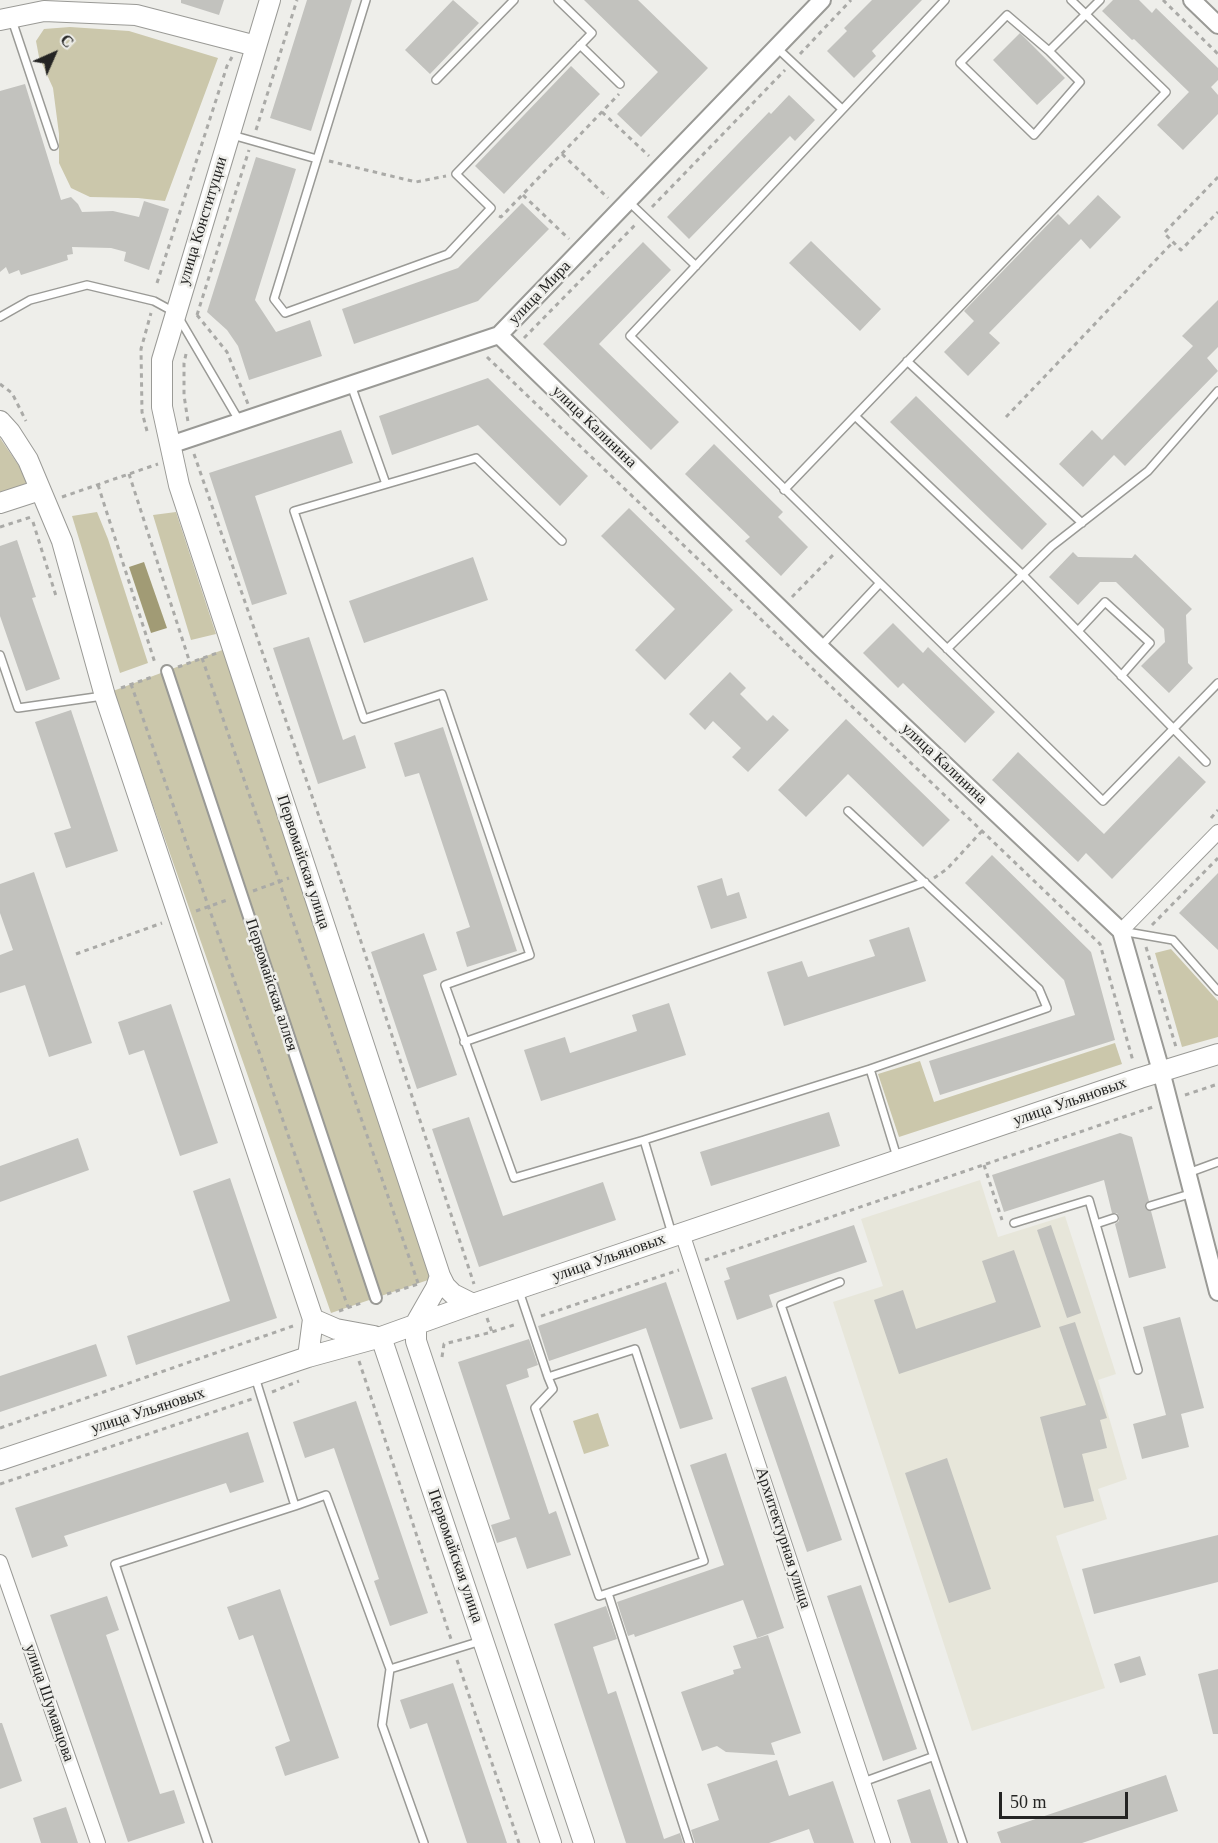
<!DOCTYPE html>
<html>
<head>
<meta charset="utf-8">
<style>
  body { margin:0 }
  #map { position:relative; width:1218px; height:1843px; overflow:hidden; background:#eeeeea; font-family:"Times New Roman",serif }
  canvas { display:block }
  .north { position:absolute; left:24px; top:24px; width:60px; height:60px; -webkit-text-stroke:4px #eeeeea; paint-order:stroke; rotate:45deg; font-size:16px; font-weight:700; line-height:24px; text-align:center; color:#242423 }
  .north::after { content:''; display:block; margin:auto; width:21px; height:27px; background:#242423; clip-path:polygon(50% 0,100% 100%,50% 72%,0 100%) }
  .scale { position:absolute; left:999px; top:1792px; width:129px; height:27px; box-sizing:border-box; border:3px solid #242423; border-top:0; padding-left:8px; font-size:18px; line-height:21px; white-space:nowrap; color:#242423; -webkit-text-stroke:4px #eeeeea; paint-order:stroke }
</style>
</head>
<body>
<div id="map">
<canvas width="1218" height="1843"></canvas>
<div class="north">С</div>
<div class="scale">50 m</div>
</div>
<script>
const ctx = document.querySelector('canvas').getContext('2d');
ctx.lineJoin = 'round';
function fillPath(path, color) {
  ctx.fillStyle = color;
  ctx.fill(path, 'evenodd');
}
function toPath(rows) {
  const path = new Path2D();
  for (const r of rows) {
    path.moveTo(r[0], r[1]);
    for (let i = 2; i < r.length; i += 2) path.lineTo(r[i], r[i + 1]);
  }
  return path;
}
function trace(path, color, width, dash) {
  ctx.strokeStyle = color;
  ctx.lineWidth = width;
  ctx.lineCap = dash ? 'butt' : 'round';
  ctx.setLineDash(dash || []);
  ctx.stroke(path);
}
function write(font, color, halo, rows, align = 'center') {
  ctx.font = font + ' "Times New Roman",serif';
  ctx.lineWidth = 5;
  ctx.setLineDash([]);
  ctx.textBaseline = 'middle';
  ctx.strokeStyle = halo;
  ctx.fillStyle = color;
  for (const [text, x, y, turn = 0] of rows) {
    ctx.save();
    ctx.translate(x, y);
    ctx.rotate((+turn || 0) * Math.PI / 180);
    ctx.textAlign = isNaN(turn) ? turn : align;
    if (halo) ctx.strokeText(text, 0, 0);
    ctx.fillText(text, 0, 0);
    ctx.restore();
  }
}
const built = toPath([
  [980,1180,998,1237,1065,1216,1116,1374,1098,1380,1127,1479,1098,1489,1107,1519,1056,1536,1105,1688,972,1731,833,1302,883,1286,861,1219]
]);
const green = toPath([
  [70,27,129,31,218,58,165,201,138,198,90,197,71,188,59,163,59,134,53,88,39,57,36,41,44,29],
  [0,438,30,482,0,495],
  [97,512,108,539,148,663,120,673,72,516],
  [176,512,216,634,191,640,153,515],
  [225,649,431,1279,331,1313,113,691],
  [1171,949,1218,1001,1218,1037,1182,1047,1155,953],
  [1115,1043,1122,1064,899,1137,878,1074,920,1061,934,1102],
  [598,1413,609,1446,584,1454,573,1421]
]);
const water = toPath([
  [144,562,167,628,151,633,129,567]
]);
const building = toPath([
  [181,0,224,0,219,15,181,3],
  [307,0,352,0,311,131,270,118],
  [453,0,479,23,430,74,405,50],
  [584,0,638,0,708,68,641,137,617,114,658,72],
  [872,0,922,0,872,51,876,56,854,78,827,51,847,31,844,28],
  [1113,0,1139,0,1152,13,1156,8,1218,68,1218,80,1211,87,1218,95,1218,114,1183,150,1157,125,1189,92,1134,39,1132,40,1102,11],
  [1020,33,1065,78,1037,105,993,60],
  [571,66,600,94,504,194,475,166],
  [25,84,61,200,71,197,78,204,82,212,113,211,139,217,144,201,169,209,149,270,124,261,126,252,111,248,72,247,73,254,67,255,68,260,21,275,19,270,9,274,6,267,0,272,0,91],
  [789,95,815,120,795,141,790,136,689,239,667,217,769,112,771,114],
  [256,157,296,169,255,300,276,332,310,320,322,356,249,380,238,346,227,330,207,312],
  [1098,195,1121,217,1090,249,1081,239,989,333,1000,343,968,376,944,352,974,321,964,311,1058,214,1069,225],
  [522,203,549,229,478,301,354,344,342,309,458,268],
  [811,241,881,309,860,331,789,263],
  [643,242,671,270,599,344,679,422,651,450,543,344],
  [1218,300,1218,347,1207,358,1218,371,1125,466,1114,455,1083,487,1059,464,1092,430,1102,440,1193,346,1182,336],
  [488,378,588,476,560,506,478,425,392,455,379,416],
  [916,396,1047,524,1022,550,890,422],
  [341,430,353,463,255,496,287,594,252,605,209,473],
  [714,444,783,512,778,517,808,547,781,576,745,541,750,537,685,474],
  [629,508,733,610,665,680,635,650,675,609,601,536],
  [17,540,36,597,32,598,60,679,26,691,0,616,0,546],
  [1073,552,1078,557,1132,558,1135,554,1192,609,1186,615,1188,663,1193,668,1169,693,1141,666,1165,642,1164,629,1116,582,1100,582,1078,605,1049,577],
  [473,557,488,600,364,643,349,601],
  [893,623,923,653,928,647,995,712,965,743,903,683,898,688,863,653],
  [309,637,343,740,355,735,366,768,318,784,273,648],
  [730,672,746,688,740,694,767,721,773,715,789,730,748,772,732,757,741,748,713,721,705,730,689,714],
  [71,710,118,851,66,868,54,833,71,828,35,722],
  [846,719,950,820,923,847,848,774,806,817,778,790],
  [443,727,517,951,467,967,456,932,470,927,419,773,405,777,394,743],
  [1018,752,1104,834,1179,756,1206,782,1112,879,1086,853,1078,862,992,780],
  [992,855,1091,952,1115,1040,940,1095,929,1061,1075,1015,1064,980,965,883],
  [34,872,92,1043,49,1057,25,985,0,993,0,955,13,950,0,913,0,884],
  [1218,873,1218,950,1179,913],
  [722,878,727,896,739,892,747,918,711,929,697,886],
  [909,927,926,981,784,1026,767,972,802,961,808,977,875,956,869,940],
  [424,933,437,970,423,975,457,1075,417,1089,371,952],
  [669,1003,686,1055,541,1101,524,1050,565,1037,570,1053,637,1031,632,1015],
  [171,1004,218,1143,180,1156,144,1050,129,1055,118,1022],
  [829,1112,840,1146,711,1186,700,1152],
  [469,1117,503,1216,603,1182,616,1220,479,1267,432,1129],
  [1120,1133,1132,1137,1149,1201,1145,1207,1147,1210,1151,1211,1166,1268,1129,1278,1115,1224,1119,1221,1119,1217,1117,1213,1112,1213,1104,1180,1004,1212,992,1175],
  [78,1138,89,1170,0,1202,0,1166],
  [230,1178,277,1318,136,1365,127,1336,230,1301,193,1191],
  [854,1225,867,1262,769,1295,773,1307,737,1320,724,1281,730,1279,726,1268],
  [1051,1225,1081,1313,1067,1318,1037,1230],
  [1014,1250,1041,1327,899,1374,874,1300,903,1290,916,1329,996,1302,982,1261],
  [666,1282,713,1419,680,1429,646,1328,549,1361,538,1326],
  [1180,1317,1204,1408,1181,1414,1189,1447,1142,1459,1133,1424,1166,1415,1143,1327],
  [1075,1322,1107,1418,1100,1420,1107,1448,1082,1454,1094,1501,1064,1508,1040,1417,1086,1405,1059,1327],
  [529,1339,538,1365,527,1369,529,1377,506,1385,549,1514,556,1511,571,1555,527,1569,516,1537,497,1543,491,1525,510,1519,458,1362],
  [96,1344,107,1376,0,1412,0,1376],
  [786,1376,842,1540,807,1552,751,1388],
  [356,1401,428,1613,390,1626,374,1581,379,1579,334,1448,305,1458,293,1422],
  [248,1432,264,1482,230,1493,226,1483,64,1536,68,1546,32,1558,15,1508],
  [726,1453,784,1628,757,1638,743,1600,635,1637,634,1634,628,1636,617,1602,724,1565,690,1465],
  [947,1458,991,1589,949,1603,905,1473],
  [1218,1535,1218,1582,1094,1614,1082,1569],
  [861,1585,917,1749,883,1761,827,1596],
  [280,1589,339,1758,285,1776,275,1747,290,1741,253,1635,239,1640,227,1607],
  [107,1596,119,1630,106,1635,160,1794,174,1790,185,1823,128,1842,50,1615],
  [606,1606,617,1639,593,1647,608,1694,616,1691,664,1839,680,1833,683,1843,626,1843,554,1624],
  [768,1635,801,1733,771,1743,775,1755,726,1752,717,1746,702,1751,681,1692,734,1674,733,1670,741,1668,733,1646],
  [1140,1656,1146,1675,1120,1683,1114,1664],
  [1218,1669,1218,1734,1213,1734,1198,1674],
  [453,1683,507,1843,467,1843,427,1723,410,1729,400,1700],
  [0,1723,2,1723,22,1781,0,1789],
  [777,1760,789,1796,833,1781,854,1843,814,1843,809,1829,769,1843,695,1843,691,1830,719,1820,707,1784],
  [1166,1775,1178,1811,1082,1843,1001,1843,997,1832],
  [930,1789,948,1843,911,1843,897,1800],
  [66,1807,78,1843,41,1843,33,1818]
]);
const path = toPath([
  [1163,0,1218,54],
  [800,54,851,0],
  [602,112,649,156],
  [256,130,297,0],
  [562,154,608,198],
  [329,161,416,182,446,176],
  [1218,177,1164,233,1181,250,1218,212],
  [523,195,569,239],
  [652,207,785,70],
  [499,216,501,217,619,94],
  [157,283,227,66,232,57],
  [197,315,227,352,248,404],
  [197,315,249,150],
  [524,338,637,223],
  [186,354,184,363,184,395,188,422],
  [487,357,1100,944,1133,1061],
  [0,384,12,393,26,421],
  [1006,417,1173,242],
  [147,431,142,412,141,349,151,313],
  [194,454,335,863,474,1284],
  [129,474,190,663],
  [98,485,155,663],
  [62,497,158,464],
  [33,522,56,596],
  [0,527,31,517],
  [792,597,835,553],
  [202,658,418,1283],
  [178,667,217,653],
  [131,684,348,1307],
  [121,688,155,676],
  [1211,818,1218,810],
  [934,878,947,869,982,831],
  [253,891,289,878],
  [196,911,230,899],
  [1152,925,1218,858],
  [1146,947,1176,1047],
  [76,954,162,923],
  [1185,1095,1218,1084],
  [984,1165,1002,1220],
  [705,1260,1153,1107],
  [387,1294,418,1284],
  [339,1311,364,1302],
  [541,1316,679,1270],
  [487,1318,492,1332],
  [442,1357,444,1344,492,1332,517,1324],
  [359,1361,451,1639],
  [272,1392,299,1381],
  [0,1428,293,1326],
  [0,1484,252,1399],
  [457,1660,519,1843]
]);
const service = toPath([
  [366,0,274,299,285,313,448,254,491,208,456,174,592,33,558,0],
  [12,20,54,146],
  [580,45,620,84],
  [776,47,842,109],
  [1049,51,1080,82,1034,135,960,63,1007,15,1049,51,1100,0],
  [436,80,514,0],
  [232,135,317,159],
  [628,201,696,266],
  [0,317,30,300,87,285,154,301,176,313,240,422],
  [907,361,1082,523],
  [351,385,386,484],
  [855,416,1023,575,1206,762],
  [784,490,1166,92,1071,0],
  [562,541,476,458,294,511,364,719,442,694,530,955,445,985,514,1178,644,1140],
  [880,583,1103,801,1218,683],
  [1078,631,1105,602,1150,643,1121,676],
  [820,647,880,583,630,336,945,0],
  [947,649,1052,546,1148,471,1218,391],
  [0,655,18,708,103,696],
  [848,811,1039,989,1047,1008,870,1069],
  [1121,931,1173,940,1218,991],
  [464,1042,925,882],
  [1188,1173,1218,1162],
  [1150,1206,1193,1193],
  [1014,1223,1089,1200,1138,1370],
  [1096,1224,1114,1218],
  [672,1234,644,1140,870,1069,897,1157],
  [840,1282,781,1305,963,1843],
  [519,1291,548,1377,635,1349,704,1561,599,1596,535,1408,553,1389,548,1377],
  [255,1377,295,1506,326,1495,390,1669,481,1641],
  [608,1593,689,1843],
  [390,1669,382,1725,424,1843],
  [863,1782,932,1757],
  [208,1843,115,1564,295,1506]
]);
const pedestrian = toPath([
  [167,671,376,1298]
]);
const minor = toPath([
  [1121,931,1218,832],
  [682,1233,883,1843],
  [0,1562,98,1843]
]);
const tertiary = toPath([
  [1192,0,1218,25],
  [499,335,820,647,1121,931,1161,1071,1218,1292],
  [170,445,499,335,822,0]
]);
const secondary = toPath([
  [270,0,162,360,162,407,179,485,440,1276,445,1286,453,1294,473,1304],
  [0,20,44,11,136,15,256,46],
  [0,421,10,432,28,460,62,541,105,696,313,1319,308,1357],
  [0,503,40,490],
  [440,1276,436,1288,416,1323,416,1341,584,1843],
  [313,1319,336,1329,374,1336],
  [381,1337,551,1843],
  [0,1460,308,1357,381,1337,473,1304,1140,1078,1218,1054]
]);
const streetNames = [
  ["улица Конституции",203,221,-73],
  ["улица Мира",540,293,-46],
  ["улица Калинина",594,427,44],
  ["улица Калинина",944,764,43],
  ["Первомайская улица",303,862,72],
  ["Первомайская аллея",271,985,72],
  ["улица Ульяновых",1070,1102,-19],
  ["улица Ульяновых",609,1258,-19],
  ["улица Ульяновых",148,1411,-18],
  ["Архитектурная улица",783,1538,72],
  ["Первомайская улица",455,1556,71],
  ["улица Шумавцова",49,1703,71]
];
fillPath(built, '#e7e6da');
fillPath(green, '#cbc7ab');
fillPath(water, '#a19b75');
fillPath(building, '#c2c2be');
trace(service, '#9a9a96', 10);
trace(pedestrian, '#9a9a96', 14);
trace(minor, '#9a9a96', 16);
trace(tertiary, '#9a9a96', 20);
trace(secondary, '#9a9a96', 22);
trace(path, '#aaaaa7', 3, [4.5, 4.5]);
trace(service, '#fff', 7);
trace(pedestrian, '#fff', 10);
trace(minor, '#fff', 14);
trace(tertiary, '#fff', 16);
trace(secondary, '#fff', 20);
write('16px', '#242423', '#eeeeea', streetNames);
</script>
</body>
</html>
